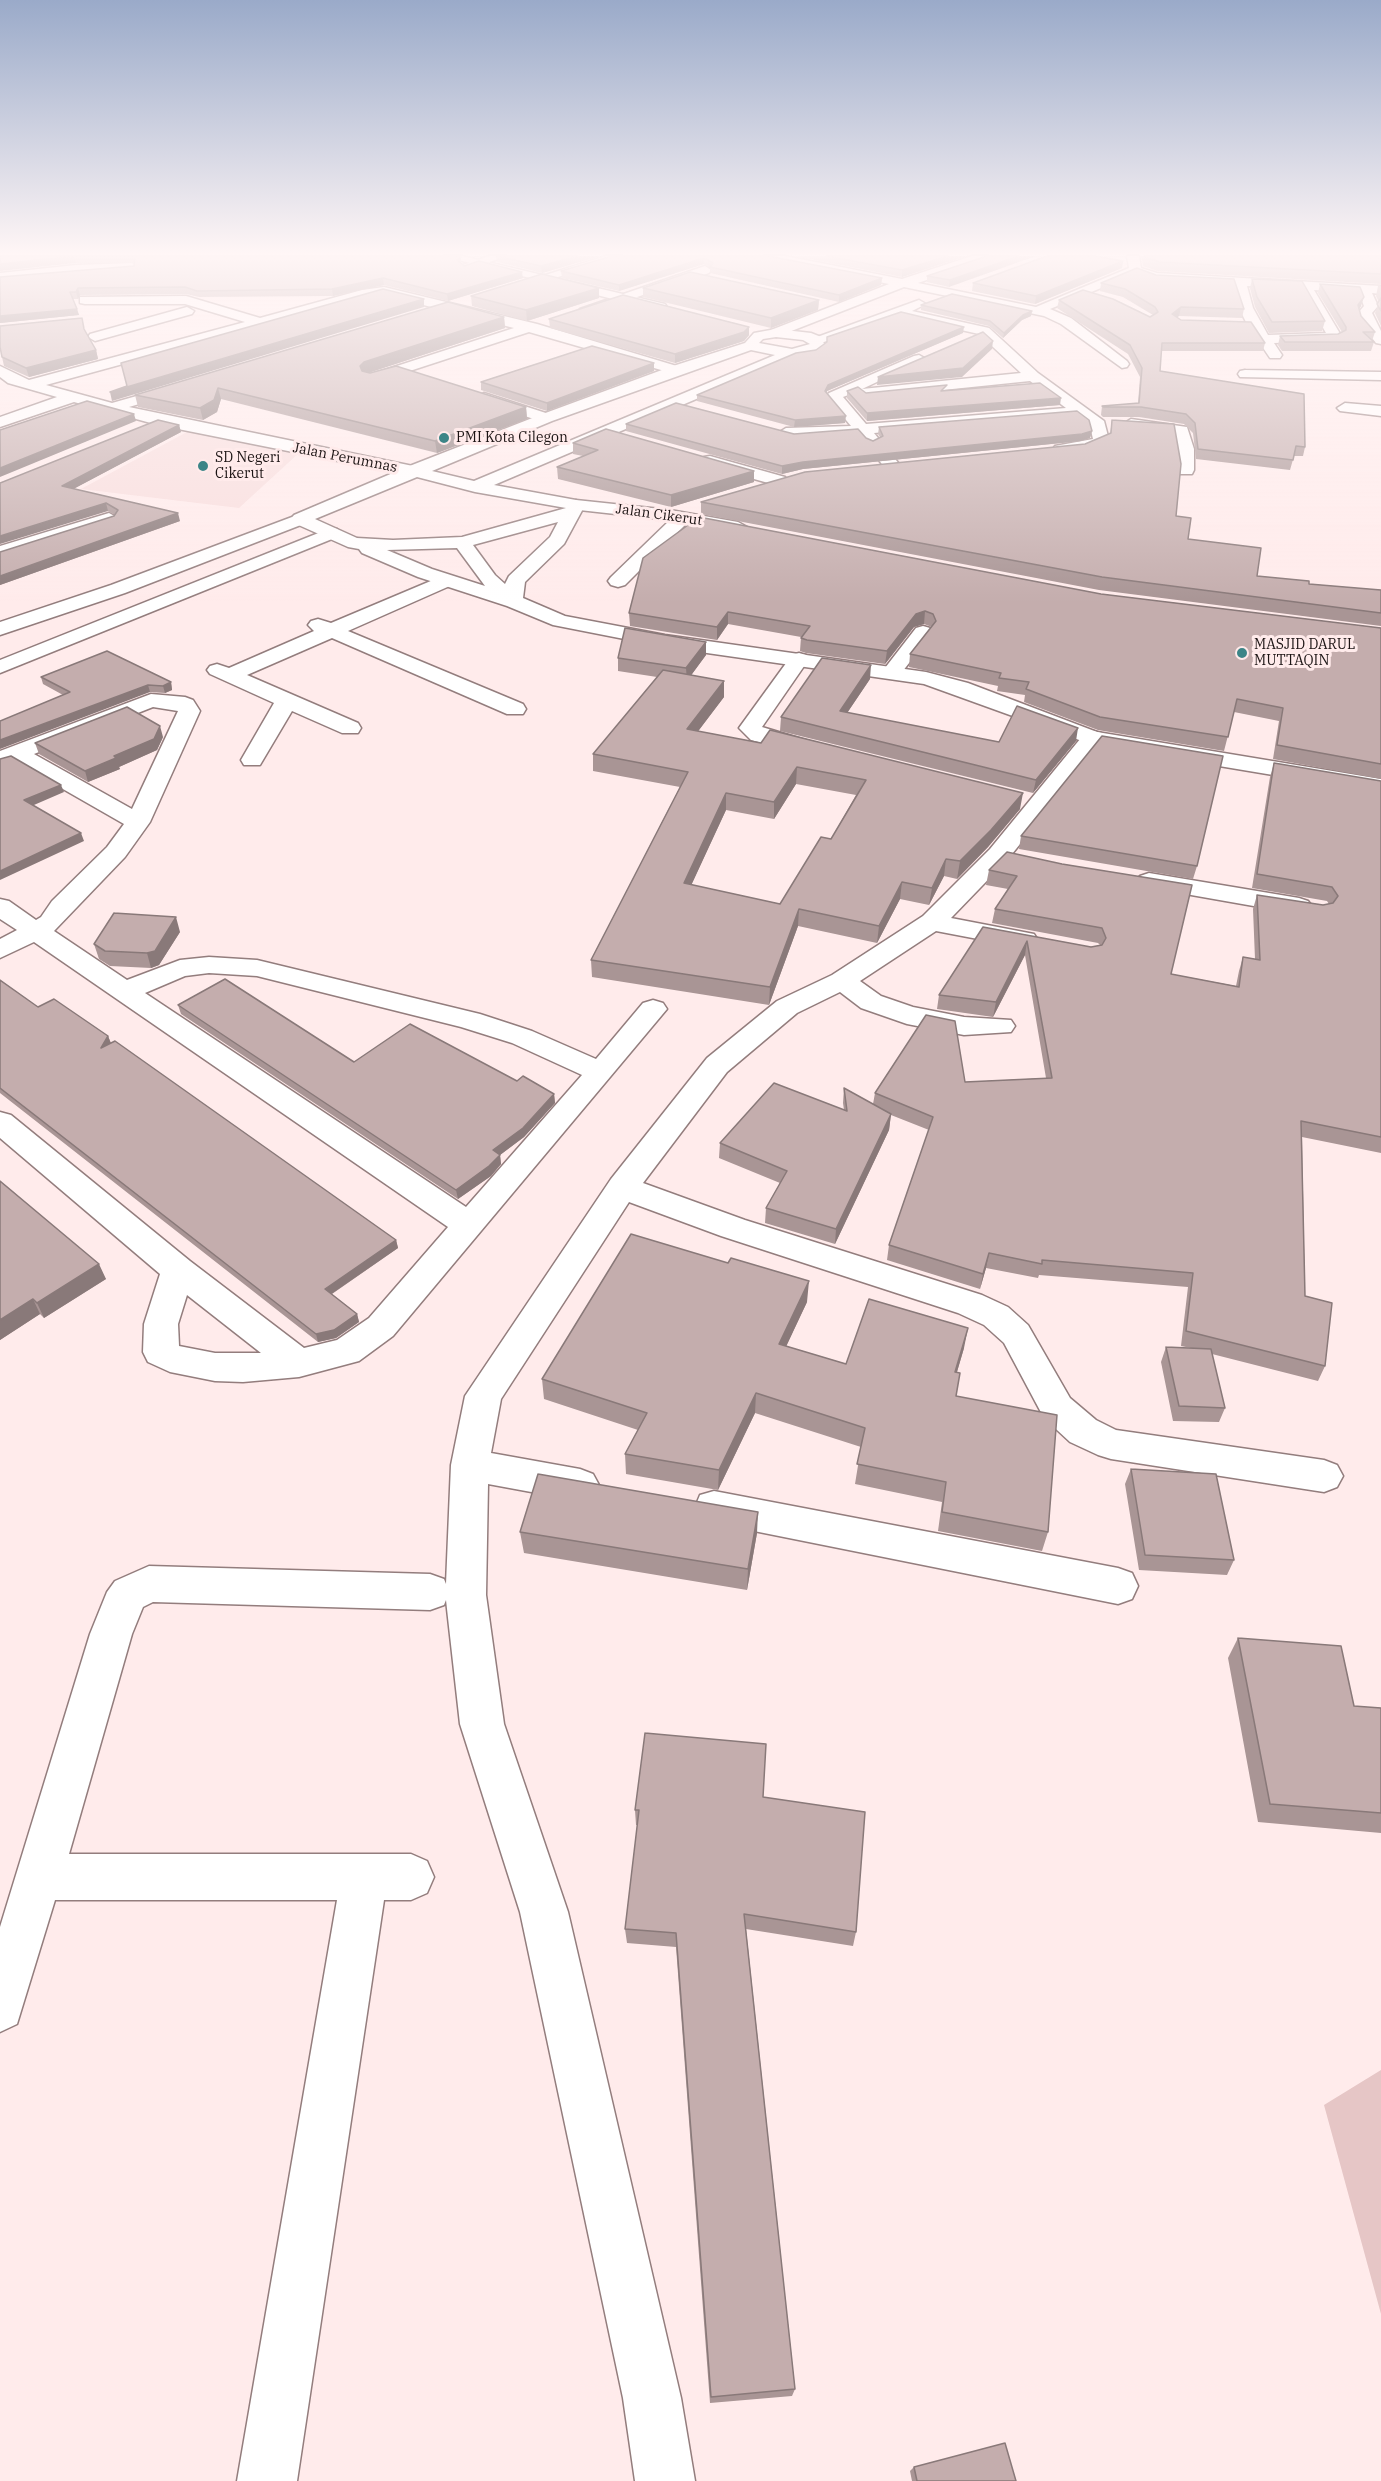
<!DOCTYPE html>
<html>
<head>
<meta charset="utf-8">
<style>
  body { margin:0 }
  canvas { display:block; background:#ffebeb }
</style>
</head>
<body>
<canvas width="1381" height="2481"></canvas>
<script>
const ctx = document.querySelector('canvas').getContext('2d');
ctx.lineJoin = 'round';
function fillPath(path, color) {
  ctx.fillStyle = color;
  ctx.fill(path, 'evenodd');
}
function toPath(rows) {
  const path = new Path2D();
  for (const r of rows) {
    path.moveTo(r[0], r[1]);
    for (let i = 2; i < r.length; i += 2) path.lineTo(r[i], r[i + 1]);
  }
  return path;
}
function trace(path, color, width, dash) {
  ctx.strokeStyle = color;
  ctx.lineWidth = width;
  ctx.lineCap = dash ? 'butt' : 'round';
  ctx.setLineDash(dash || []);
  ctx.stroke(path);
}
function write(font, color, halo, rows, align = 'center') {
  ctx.font = font + ' "IBM Plex Serif",serif';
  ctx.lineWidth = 6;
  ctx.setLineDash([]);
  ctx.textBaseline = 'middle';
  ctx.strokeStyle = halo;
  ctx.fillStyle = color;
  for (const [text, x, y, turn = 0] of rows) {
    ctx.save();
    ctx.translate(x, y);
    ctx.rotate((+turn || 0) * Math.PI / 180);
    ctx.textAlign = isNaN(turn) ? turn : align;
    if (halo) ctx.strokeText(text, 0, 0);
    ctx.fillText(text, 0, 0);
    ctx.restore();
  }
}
const built = toPath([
  [187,432,300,452,239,508,81,489]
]);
const green = toPath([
  [1381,2070,1381,2314,1324,2105]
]);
const street = toPath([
  [489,256,507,256,466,270,460,266,489,256],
  [606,256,623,256,515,291,505,291,504,288,606,256],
  [763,256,785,256,902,279,972,256,989,256,987,259,918,283,1036,307,1129,268,1127,256,1139,256,1141,268,1157,273,1381,286,1381,294,1372,293,1378,306,1372,313,1381,331,1381,344,1376,343,1361,324,1358,313,1364,306,1359,293,1314,290,1342,337,1335,341,1274,343,1282,355,1280,358,1270,358,1247,324,1239,308,1234,285,1155,281,1135,274,1050,309,1071,318,1127,361,1129,364,1127,367,1122,368,1061,324,1044,316,904,287,776,337,769,333,771,330,889,284,769,260,763,256],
  [1247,286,1301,289,1326,333,1268,335,1253,308,1247,286],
  [131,263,135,264,135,270,0,281,0,273,76,265,131,263],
  [705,266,711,270,709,273,592,312,582,312,580,309,705,266],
  [384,287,537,324,680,367,682,370,675,374,529,332,376,382,366,382,364,379,366,376,514,328,384,295,368,297,46,385,112,403,179,384,186,388,184,391,129,407,413,466,419,467,421,471,419,475,413,476,158,425,74,402,0,427,0,417,57,397,8,383,0,377,0,366,29,380,245,322,185,304,85,304,80,303,80,297,186,296,260,318,362,290,384,287],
  [919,300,926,304,912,311,989,328,1038,373,1104,421,1109,440,1107,443,1098,448,1055,452,1053,449,1055,446,1093,439,1090,426,1077,416,874,433,900,465,892,470,886,469,858,435,809,439,780,436,778,433,786,428,851,426,826,396,829,393,914,356,919,355,926,359,862,389,1021,373,979,334,898,316,821,343,816,344,809,340,919,300],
  [1030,381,1066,408,866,424,843,397,859,391,860,396,865,398,1030,381],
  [187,307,194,311,192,314,95,341,88,337,90,334,187,307],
  [1245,370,1381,372,1381,380,1240,377,1238,374,1240,371,1245,370],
  [484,393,552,415,554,418,546,423,479,401,476,398,484,393],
  [1345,403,1381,406,1381,416,1340,411,1337,408,1345,403],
  [1131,419,1187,427,1194,449,1194,470,1192,474,1180,474,1178,470,1178,449,1174,433,1125,427,1123,424,1131,419],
  [710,456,785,477,787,481,779,486,704,465,702,461,704,457,710,456],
  [576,500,670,510,738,522,747,527,738,532,687,523,625,585,618,587,611,585,608,581,611,577,670,520,570,509,567,505,576,500],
  [109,513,118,518,115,522,0,558,0,546,109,513],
  [300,514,306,515,309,519,306,523,125,593,0,635,0,622,111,585,300,514],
  [331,528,337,529,340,533,337,537,0,673,0,660,331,528],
  [445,575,452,577,455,581,452,585,348,631,523,704,526,709,523,714,507,714,332,638,247,675,358,723,361,728,358,733,342,733,292,711,260,765,244,765,241,760,274,703,210,674,207,670,210,666,217,664,229,668,314,631,308,625,311,621,318,619,331,623,445,575],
  [923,626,930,628,933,632,930,636,899,676,885,676,882,672,885,668,916,628,923,626],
  [799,653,806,655,809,659,762,727,815,743,818,748,815,753,807,755,751,740,739,728,792,655,799,653],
  [151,694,185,697,193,700,200,711,150,822,125,857,54,931,127,980,180,960,209,957,257,960,480,1014,532,1031,596,1059,643,1003,653,1000,663,1003,667,1009,393,1336,359,1361,299,1377,243,1382,215,1381,170,1372,148,1362,143,1352,144,1324,160,1274,0,1138,0,1112,11,1115,190,1261,304,1348,337,1340,369,1318,448,1227,34,942,0,958,0,939,17,930,0,919,0,899,9,901,36,920,41,917,52,901,107,847,124,824,14,761,0,766,0,751,151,694],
  [153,707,178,711,132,809,34,754,153,707],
  [209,973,257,976,461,1027,512,1043,582,1075,466,1207,145,993,185,976,209,973],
  [187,1295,261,1353,215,1353,179,1346,178,1324,187,1295],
  [1093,731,1101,733,1104,738,1101,743,1008,859,951,918,1034,934,1038,940,1034,946,1025,948,936,931,860,981,881,996,913,1007,964,1017,1011,1020,1015,1026,1011,1032,964,1035,907,1024,861,1008,840,992,797,1013,727,1072,643,1183,745,1220,982,1295,1008,1307,1028,1325,1070,1398,1096,1420,1116,1430,1324,1460,1337,1465,1343,1476,1337,1487,1324,1492,1111,1459,1098,1455,1070,1442,1044,1418,1004,1343,984,1325,958,1313,721,1236,629,1202,501,1399,491,1453,580,1469,593,1474,599,1485,593,1496,580,1501,488,1484,486,1595,504,1724,568,1912,681,2398,695,2481,635,2481,623,2398,520,1912,460,1724,446,1600,444,1605,430,1610,153,1602,143,1607,132,1634,69,1854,411,1854,427,1861,434,1877,427,1893,411,1900,384,1900,297,2481,237,2481,337,1900,55,1900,17,2024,0,2032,0,1927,90,1634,107,1592,115,1581,149,1566,430,1574,444,1579,446,1584,451,1465,465,1396,611,1179,707,1058,777,1001,832,975,923,916,990,849,1085,733,1093,731],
  [1149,873,1299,898,1308,901,1312,906,1308,911,1299,914,1140,886,1136,881,1140,876,1149,873],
  [714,1491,1118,1568,1132,1573,1138,1586,1132,1599,1118,1604,714,1523,700,1519,695,1507,700,1495,714,1491]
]);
const secondary = toPath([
  [443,256,462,256,665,304,667,307,660,311,443,256],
  [776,329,811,333,821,337,825,346,814,354,795,357,494,485,576,500,585,505,564,544,525,582,523,598,565,616,665,635,926,672,968,683,1097,732,1381,779,1381,793,1093,745,924,684,665,647,553,625,507,606,418,577,362,553,359,549,348,547,294,523,291,519,294,515,407,467,540,415,670,367,745,343,754,333,776,329],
  [776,337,803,340,810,344,792,349,759,343,763,339,776,337],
  [751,350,775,355,474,481,432,471,552,421,751,350],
  [417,477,475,492,566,508,462,537,393,540,357,538,315,519,417,477],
  [558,522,550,537,509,576,505,584,495,575,473,545,558,522],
  [457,548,485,586,432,569,387,550,457,548]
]);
const wall = toPath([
  [0,256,461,257,461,263,464,266,523,278,448,301,384,285,333,296,199,297,186,294,80,295,78,299,73,299,79,315,0,323,0,277,134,266,134,263,76,263],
  [460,256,484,256,478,257],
  [496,256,600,256,542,273,497,262],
  [612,256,768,256,882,278,881,285,839,302,710,273,710,268,704,264,619,291,562,278,561,271],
  [794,256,966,256,902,277],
  [987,256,949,287,927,282,927,276],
  [1141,256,1381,256,1381,284,1157,271,1143,266],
  [1123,261,1122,268,1035,304,972,291,973,283],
  [1252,279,1325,321,1322,331,1269,333,1255,307,1250,288],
  [1101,283,1244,309,1242,318,1179,316,1177,317,1181,320,1265,343,1263,351,1161,351,1160,371,1305,447,1303,456,1294,456,1290,470,1196,459,1193,433,1184,424,1139,417,1103,417,1101,415,1102,406,1138,403,1140,377,1128,354,1057,308,1059,300,1150,317,1153,315,1123,297,1100,291],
  [1320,284,1361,306,1359,309,1361,316,1375,332,1372,341,1374,342,1371,351,1282,351,1278,345,1280,336,1338,334,1342,332,1318,293],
  [1378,286,1381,286,1381,326,1375,313,1379,302,1376,296],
  [643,288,819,300,818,310,771,328,643,297],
  [471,296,599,298,527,321,472,306],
  [921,305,1032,311,1031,316,1022,320,1003,338,989,326,921,310],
  [504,317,505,328,368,373,526,407,527,419,437,453,221,399,217,412,203,420,138,407,135,395],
  [549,319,749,327,749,335,744,341,675,363,550,328],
  [84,330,96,350,98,359,29,377,4,366,2,357],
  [963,333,827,391,827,393,845,423,794,427,697,401,697,395],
  [654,363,654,371,547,411,481,390,481,382],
  [947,390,1060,405,867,421,847,398,847,391,866,393],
  [1112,420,1176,516,1188,539,1257,576,1309,584,1381,590,1381,626,1099,590,701,514,701,502,1085,444,1110,434],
  [626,424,866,438,873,441,880,437,878,434,879,427,1092,431,1090,438,1081,441,803,469,782,474,626,431],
  [179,425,181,432,73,489,180,521,0,585,0,552,114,516,115,515,108,511,0,483],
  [573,443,754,482,671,507,558,479,557,467,583,456,573,454],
  [1101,594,1381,628,1381,779,1273,759,1279,721,1234,712,1224,751,1098,730,1024,702,1025,695,997,691,998,686,909,667,910,654,932,627,924,624,914,627,885,664,806,653,800,651,801,637,728,624,717,640,630,626,629,613],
  [706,642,706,655,691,675,724,697,698,731,1020,809,988,847,957,879,944,876,929,905,900,899,877,943,798,926,769,1005,592,977,591,960,680,787,593,771,593,754,657,677,618,671,618,658],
  [796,784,856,795,831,839,780,904,691,885,726,810,774,819],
  [41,677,171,682,172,690,165,693,150,692,63,695,43,684],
  [870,679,847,713,999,742,1076,741,1033,793,780,731,781,717],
  [163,737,157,750,119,767,120,769,88,782,39,754,35,743],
  [1274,763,1381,781,1381,1153,1302,1137,1305,1296,1325,1366,1318,1381,1212,1354,1225,1408,1219,1422,1173,1421,1161,1362,1166,1347,1191,1348,1181,1346,1188,1287,1039,1275,1038,1278,986,1268,980,1289,887,1260,889,1245,929,1130,891,1115,889,1130,835,1244,765,1223,766,1208,780,1183,719,1158,720,1143,844,1110,843,1103,844,1088,873,1104,875,1093,965,1082,1046,1078,1025,955,993,1017,937,1009,939,995,983,927,1091,947,1100,945,1098,943,992,923,995,909,1008,889,986,885,989,870,1007,852,1171,974,1236,986,1239,971,1243,957,1255,959,1253,909,1257,895,1323,905,1329,904,1327,901,1252,888,1270,777],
  [1021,836,1197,866,1193,879,1019,849],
  [180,932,159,965,151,968,110,966,99,959,94,944],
  [0,980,38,1007,108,1036,111,1043,396,1240,398,1248,332,1294,357,1314,359,1322,336,1338,318,1342,0,1093],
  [178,1005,354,1062,517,1081,554,1094,555,1103,524,1137,500,1155,501,1164,491,1176,458,1199,181,1014],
  [0,1181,106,1279,44,1318,40,1314,0,1340],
  [807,1302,786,1346,846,1364,964,1348,957,1372,956,1396,1048,1532,1042,1551,938,1531,942,1502,855,1484,861,1447,755,1413,718,1490,626,1474,625,1454,638,1430,544,1399,542,1379],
  [1131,1469,1234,1560,1227,1575,1139,1570,1125,1484],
  [520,1532,757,1533,747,1590,524,1553],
  [1238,1638,1354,1706,1381,1708,1381,1833,1258,1822,1228,1658],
  [763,1797,856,1932,853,1946,746,1929,795,2389,792,2396,710,2403,676,1947,627,1943,625,1929,638,1825,636,1825,635,1810],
  [914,2467,1016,2481,912,2481,910,2471]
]);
const shadedWall = toPath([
  [74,256,76,263,0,271,0,264],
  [578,256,600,256,542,273,541,266],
  [948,256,966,256,902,277,902,270],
  [1019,256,1036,256,949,287,950,280],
  [704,258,704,264,619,291,619,285],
  [1123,261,1122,268,1035,304,1036,296],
  [522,272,523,278,448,301,447,294],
  [383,278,384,285,333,296,332,289],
  [882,278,881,285,839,302,839,295],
  [78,288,80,295,78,299,76,292],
  [599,288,599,298,527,321,526,310],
  [1364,297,1361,306,1356,314,1358,305],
  [424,299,424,307,112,401,110,392],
  [819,300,818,310,771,328,771,318],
  [1181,307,1179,316,1170,323,1172,314],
  [77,309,79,315,0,323,0,316],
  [1032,311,1031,316,1022,320,1003,338,1004,333,1023,315],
  [504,317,505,328,365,374,362,378,360,366,364,362],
  [749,327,749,335,744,341,675,363,675,354],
  [964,327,963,333,827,391,824,397,825,391,828,385],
  [993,341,992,349,962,377,877,385,878,377],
  [96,350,98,359,29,377,26,368],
  [654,363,654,371,547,411,547,403],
  [218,388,221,399,217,412,203,420,200,408],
  [1061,398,1060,405,867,421,867,413],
  [526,407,527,419,437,453,435,441],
  [134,414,136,421,0,477,0,468],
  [846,416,845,423,794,427,795,420],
  [179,425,181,432,64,494,62,486],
  [1092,431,1090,438,1081,441,803,469,782,474,782,466,803,462],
  [754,471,754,482,671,507,671,495],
  [106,503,108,511,0,544,0,536],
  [178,513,180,521,0,585,0,576],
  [925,611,924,624,914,627,885,664,887,651,916,614],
  [728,612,728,624,717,640,717,627],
  [706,642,706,655,687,681,686,668],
  [871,665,870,679,839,725,840,711],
  [724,681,724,697,687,746,687,729],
  [171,682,172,690,165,693,163,686],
  [148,685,150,692,0,749,0,740],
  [160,726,163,737,157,750,119,767,120,769,88,782,85,771,114,756],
  [1078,728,1076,741,1033,793,1036,780],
  [797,767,796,784,774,819,774,802],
  [61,785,64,792,27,808,24,800],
  [726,793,726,810,684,901,684,883],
  [1023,793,1020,809,988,847,957,879,960,861],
  [81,833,84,841,0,880,0,871],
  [946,859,944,876,929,905,932,888],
  [902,882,900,899,877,943,879,926],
  [799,909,798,926,769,1005,770,987],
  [176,917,180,932,159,965,151,968,147,953],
  [1027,941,1025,955,993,1017,996,1002],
  [108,1036,111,1044,101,1048],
  [554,1094,555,1103,524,1137,500,1155,501,1164,491,1176,458,1199,456,1190,493,1150],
  [891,1114,889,1130,835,1244,836,1229],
  [396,1240,398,1248,327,1297,325,1289],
  [989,1253,986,1268,980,1289,983,1274],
  [99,1264,106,1279,44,1318,37,1303],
  [809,1281,807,1302,778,1364,779,1344],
  [33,1299,40,1314,0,1340,0,1320],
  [357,1314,359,1322,336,1338,318,1342,316,1334],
  [968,1328,964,1348,951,1392,955,1372],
  [756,1393,755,1413,718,1490,719,1470],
  [758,1512,757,1533,747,1590,748,1569]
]);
const building = toPath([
  [0,256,456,256,461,257,457,260,464,266,479,261,522,272,447,294,383,278,332,289,197,291,185,287,78,288,76,292,70,292,77,309,0,316,0,277,134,266,135,256,74,256,0,264,0,256],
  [496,256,578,256,541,266,496,256],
  [612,256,768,256,882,278,839,295,710,267,713,263,704,258,619,285,561,271,612,256],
  [826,256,948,256,902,270,826,256],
  [987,256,1019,256,950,280,927,276,987,256],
  [1047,256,1095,256,1123,261,1036,296,973,283,1047,256],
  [1144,256,1381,256,1381,274,1159,262,1145,257,1144,256],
  [1137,268,1156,275,1234,279,1244,309,1181,307,1172,314,1181,320,1251,322,1265,343,1162,343,1160,371,1304,394,1305,447,1296,446,1293,460,1198,449,1195,423,1186,414,1141,407,1104,407,1102,406,1139,403,1142,368,1130,345,1059,300,1083,290,1113,299,1150,317,1158,312,1155,307,1125,289,1101,283,1137,268],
  [690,272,819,300,771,318,643,288,690,272],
  [542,274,599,288,526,310,471,296,542,274],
  [1252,279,1302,281,1325,321,1272,322,1257,297,1252,279],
  [1320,284,1360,287,1364,297,1358,305,1361,316,1375,332,1363,332,1374,342,1285,342,1280,336,1338,334,1346,330,1346,327,1320,284],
  [383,289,424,299,110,392,127,386,121,363,383,289],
  [952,294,1032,311,1023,315,1004,333,990,321,921,305,952,294],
  [623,295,749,327,744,332,675,354,549,319,623,295],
  [1381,298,1381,311,1377,304,1381,298],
  [448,302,504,317,364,362,360,366,362,371,370,373,396,366,526,407,435,441,218,388,214,400,200,408,135,395,448,302],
  [901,312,964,327,828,385,825,391,846,416,795,420,697,395,796,353,816,350,827,342,827,337,901,312],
  [82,318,84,329,96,350,26,368,2,357,0,347,0,326,82,318],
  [983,332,993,341,963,368,878,377,983,332],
  [592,346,654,363,547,403,481,382,592,346],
  [1040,383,1061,398,867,413,847,391,858,387,866,393,947,385,941,391,1040,383],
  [87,401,134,414,0,468,0,430,87,401],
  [676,403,794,434,858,429,866,438,873,441,883,436,879,427,1077,411,1089,420,1092,431,1082,434,803,462,782,466,626,424,676,403],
  [158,420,179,425,62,486,178,513,0,576,0,552,114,516,118,510,106,503,0,536,0,483,158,420],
  [1112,420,1174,424,1181,464,1176,516,1191,518,1188,539,1261,548,1257,576,1309,581,1309,584,1381,590,1381,613,1102,577,701,502,805,472,1085,444,1111,433,1112,420],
  [606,429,754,471,671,495,557,467,598,450,573,443,606,429],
  [699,517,1101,594,1381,628,1381,764,1277,745,1283,708,1237,699,1228,737,1100,717,1026,689,1029,682,999,678,1001,673,910,654,936,621,933,614,925,611,916,614,887,651,807,640,801,638,810,626,728,612,717,627,629,613,643,558,699,517],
  [625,628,706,642,686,668,618,658,625,628],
  [107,651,171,682,163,686,148,685,0,740,0,721,70,692,41,677,107,651],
  [822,658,871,665,840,711,999,742,1017,706,1078,728,1036,780,781,717,822,658],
  [663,670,724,681,687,729,761,743,770,730,1023,793,991,830,960,861,946,859,932,888,902,882,879,926,799,909,770,987,591,960,688,772,593,754,663,670],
  [797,767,866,780,831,839,821,837,780,904,684,883,726,793,774,802,797,767],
  [127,707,160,726,154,739,114,756,116,758,85,771,35,743,127,707],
  [1102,736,1223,756,1197,866,1021,836,1102,736],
  [11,756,61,785,24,800,81,833,0,871,0,759,11,756],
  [1274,763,1381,781,1381,1137,1301,1121,1305,1296,1332,1303,1325,1366,1186,1331,1193,1273,1042,1260,1042,1264,989,1253,983,1274,889,1245,933,1117,875,1093,926,1015,955,1021,965,1082,1052,1078,1027,941,996,1002,939,995,983,927,1091,947,1102,945,1106,938,1102,928,995,909,1017,876,989,870,1007,852,1062,864,1192,885,1171,974,1239,987,1243,957,1260,960,1257,895,1323,905,1333,903,1338,896,1332,887,1257,874,1274,763],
  [114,913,176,917,155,951,147,953,105,951,94,944,114,913],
  [225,979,354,1062,410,1024,517,1081,523,1076,554,1094,523,1128,493,1150,500,1155,489,1166,456,1190,178,1005,225,979],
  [0,980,38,1007,54,999,108,1036,101,1048,115,1041,396,1240,325,1289,357,1314,334,1330,316,1334,0,1088,0,980],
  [774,1083,847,1111,844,1088,891,1114,836,1229,766,1208,787,1171,720,1143,774,1083],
  [0,1181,99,1264,37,1303,33,1299,0,1320,0,1181],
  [631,1234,728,1263,731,1258,809,1281,779,1344,846,1364,869,1299,968,1328,955,1372,960,1373,956,1396,1057,1415,1048,1532,942,1512,946,1482,857,1464,865,1428,756,1393,719,1470,625,1454,647,1413,542,1379,631,1234],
  [1166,1347,1211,1349,1225,1408,1179,1406,1166,1347],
  [1131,1469,1216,1474,1234,1560,1145,1555,1131,1469],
  [538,1474,758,1512,748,1569,520,1532,538,1474],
  [1238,1638,1341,1646,1354,1706,1381,1708,1381,1813,1270,1804,1238,1638],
  [645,1733,766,1744,763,1797,865,1812,856,1932,744,1914,795,2389,711,2397,676,1933,625,1929,639,1810,635,1810,645,1733],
  [1005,2443,1016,2481,917,2481,914,2467,1005,2443]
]);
const markers = [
  [444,438,6,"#3c8587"],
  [203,466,6,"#3c8587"],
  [1242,653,6,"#3c8587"]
];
const farPoinames = [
  ["PMI Kota Cilegon",456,438],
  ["SD Negeri",215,458],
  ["Cikerut",215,474],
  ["MASJID DARUL",1254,645],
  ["MUTTAQIN",1254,661]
];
const farStreetnames = [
  ["Jalan Perumnas",345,458,11],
  ["Jalan Cikerut",659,515,8]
];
fillPath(built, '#f8dddd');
fillPath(green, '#e6c6c6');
trace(street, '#937d7d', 3);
trace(secondary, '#937d7d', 3);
fillPath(street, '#fff');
fillPath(secondary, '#fff');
fillPath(wall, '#a99595');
fillPath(shadedWall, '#897979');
fillPath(building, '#c4adad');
trace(building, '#897979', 1.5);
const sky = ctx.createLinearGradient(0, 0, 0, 603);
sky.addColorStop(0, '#9aaac9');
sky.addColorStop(0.42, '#fff6f6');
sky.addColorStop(1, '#fff6f600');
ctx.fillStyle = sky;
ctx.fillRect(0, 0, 1381, 603);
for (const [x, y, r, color] of markers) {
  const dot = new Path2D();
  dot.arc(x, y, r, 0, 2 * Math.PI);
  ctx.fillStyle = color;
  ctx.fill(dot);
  trace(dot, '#ffebeb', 2);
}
write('14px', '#1c1414', '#ffebeb', farPoinames, 'left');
write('14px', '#1c1414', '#ffebeb', farStreetnames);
</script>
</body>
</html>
